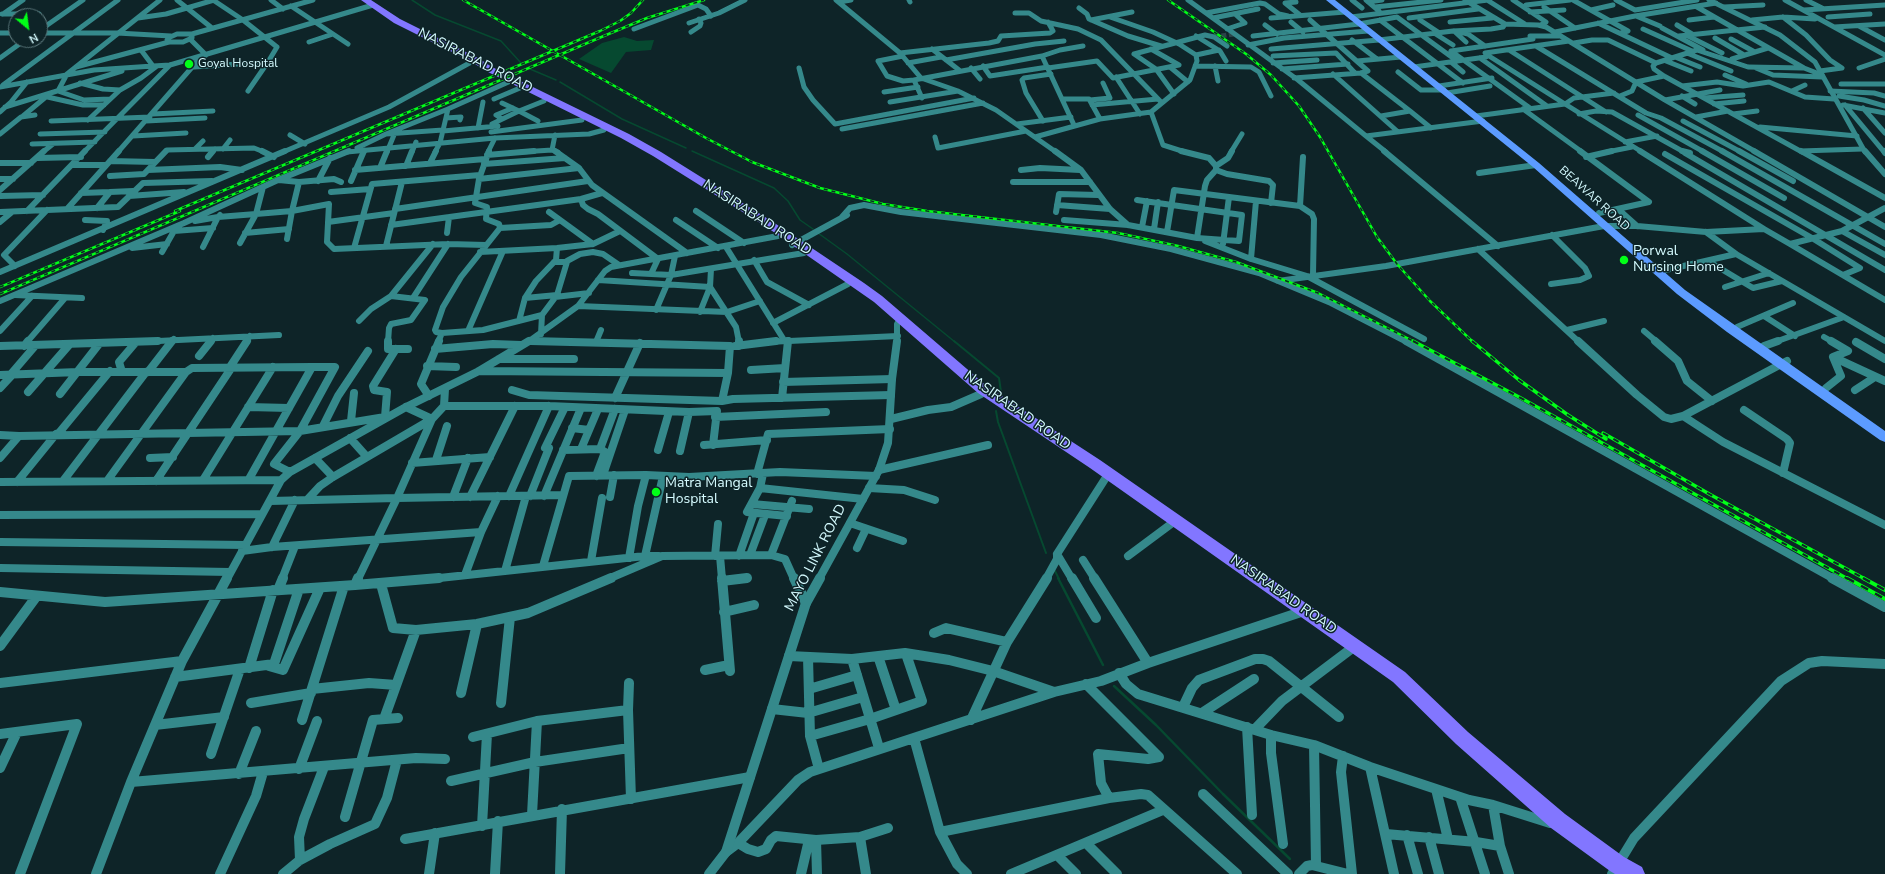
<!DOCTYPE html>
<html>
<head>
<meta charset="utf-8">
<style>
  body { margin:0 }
  #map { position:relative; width:1885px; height:874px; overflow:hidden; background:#0e2428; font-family:"Nunito Sans",sans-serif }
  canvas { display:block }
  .north { position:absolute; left:8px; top:8px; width:40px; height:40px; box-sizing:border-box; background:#0e2428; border:1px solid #5e7a7e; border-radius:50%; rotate:151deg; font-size:11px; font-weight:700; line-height:16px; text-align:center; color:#d5fbff }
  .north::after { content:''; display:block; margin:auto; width:14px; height:18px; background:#01ff17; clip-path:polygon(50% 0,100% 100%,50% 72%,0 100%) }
</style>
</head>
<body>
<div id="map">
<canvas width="1885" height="874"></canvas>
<div class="north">N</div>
</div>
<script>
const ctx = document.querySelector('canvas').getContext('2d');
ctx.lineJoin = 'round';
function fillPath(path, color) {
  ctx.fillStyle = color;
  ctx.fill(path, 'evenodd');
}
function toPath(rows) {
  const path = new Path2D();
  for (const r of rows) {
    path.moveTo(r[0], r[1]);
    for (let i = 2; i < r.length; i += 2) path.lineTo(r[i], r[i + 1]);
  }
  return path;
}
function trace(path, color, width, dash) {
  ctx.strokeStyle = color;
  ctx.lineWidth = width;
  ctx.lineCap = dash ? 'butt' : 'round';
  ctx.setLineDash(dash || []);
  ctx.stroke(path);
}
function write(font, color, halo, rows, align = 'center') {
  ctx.font = font + ' "Nunito Sans",sans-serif';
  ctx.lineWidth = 3;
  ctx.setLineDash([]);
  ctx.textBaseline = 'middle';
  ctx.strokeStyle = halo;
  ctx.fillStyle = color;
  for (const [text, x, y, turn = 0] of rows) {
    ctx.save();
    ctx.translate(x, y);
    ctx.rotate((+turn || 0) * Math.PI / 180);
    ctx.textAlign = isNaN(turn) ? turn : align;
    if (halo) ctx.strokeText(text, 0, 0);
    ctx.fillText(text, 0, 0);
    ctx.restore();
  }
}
const water = toPath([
  [624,37,637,41,654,40,651,50,626,52,611,73,579,59,602,43]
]);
const streamFar2 = toPath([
  [412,0,435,15,501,41,521,63],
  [530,69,556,80],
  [560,82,622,119,686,148],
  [692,151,774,188,788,201,800,220,813,229],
  [818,233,847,254,955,342]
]);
const streamFar1 = toPath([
  [954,341,999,378,1001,392],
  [996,411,998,422,1046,553],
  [1055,571,1059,579]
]);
const stream = toPath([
  [1058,578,1103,665],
  [1114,686,1156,725,1223,794,1290,859]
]);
const minorTunnel = toPath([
  [1214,37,1234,34]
]);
const minorFar3 = toPath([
  [177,0,187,8,214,0],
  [271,0,283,9],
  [836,0,900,53,921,78,958,91,996,110,1056,152],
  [909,0,910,2],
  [1188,0,1298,80,1366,136,1483,121],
  [1352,0,1362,8],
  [1366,0,1379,11],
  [1465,0,1505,24,1538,25,1546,27,1665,100,1756,152],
  [1487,0,1525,24],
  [1513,0,1546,22,1541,25],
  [1573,0,1628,31,1621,33],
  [1616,0,1635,10,1697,0],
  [1785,0,1885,55],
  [1806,0,1822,8],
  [839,2,851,0],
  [1296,2,1285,3,1300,15],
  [1368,2,1382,0],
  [1526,5,1570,0],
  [291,6,348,44],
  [1375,7,1441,0],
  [1544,7,1575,28],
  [1697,7,1804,68,1822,75],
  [1724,7,1763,5],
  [1079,8,1087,14,1089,19,1128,36,1161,46],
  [1591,10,1613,5],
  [1804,10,1885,5],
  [1530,12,1564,10],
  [1015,13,1029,13,1041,21,1078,29,1101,40,1162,103],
  [1206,13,1260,3,1265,4,1279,14,1288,16],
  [2,14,39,14],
  [3,14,23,0],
  [1636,16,1660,26],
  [1110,17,1153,32,1179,44,1196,55,1197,61,1190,80,1151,112,1163,145,1185,152],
  [1351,17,1488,0],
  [1783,17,1806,35,1830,60,1842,68,1820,71],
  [1828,17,1870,14],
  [138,18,166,14,187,8,212,28],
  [1213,18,1258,9],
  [1271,18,1345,12],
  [1409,18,1478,9],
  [1091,20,1132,12],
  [1380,20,1463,83],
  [1420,20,1438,32],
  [1689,20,1714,17],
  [1752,20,1783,17,1815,19],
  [1291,22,1303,32],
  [1450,22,1492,18],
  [689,23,719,13,745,0],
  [1598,23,1672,58],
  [1265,25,1277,34],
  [1677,25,1692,34],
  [1859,26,1885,40],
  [1834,27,1885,24],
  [43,28,83,0],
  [1662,28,1703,50],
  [634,29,698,5,706,9,711,16],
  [1227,29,1245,23,1235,14],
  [1643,29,1692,51],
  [1454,31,1466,42],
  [691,32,700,26,701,23,699,19],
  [1460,32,1468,34,1485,46],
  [1555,32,1635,16,1716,3],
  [0,33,16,33],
  [46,33,117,33,171,36],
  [1434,33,1453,45],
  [1196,36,1220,51,1226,61],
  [1253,36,1359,24,1397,17,1457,61],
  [1530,36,1561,36],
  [1679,36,1765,27],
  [1688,36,1722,53],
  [1715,38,1744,55],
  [190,39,206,55],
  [1731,39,1753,51],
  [1352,40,1377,59],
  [169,42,167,40,168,38,177,34,192,34,313,0],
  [309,42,333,34],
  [1574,43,1592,40,1608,40,1656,63],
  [1248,45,1284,38,1368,31],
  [1536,46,1646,113,1661,118,1724,152],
  [932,49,959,70],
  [1151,49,1179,65],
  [1271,49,1379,40,1453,31,1491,29,1503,27,1505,24],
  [141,50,153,66,170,65,373,5],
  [1509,50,1606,112],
  [900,53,989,43,998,41,1001,36,1050,33,1053,31,1048,22],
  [1485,53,1569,41],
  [1687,53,1731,71],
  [1196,55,1219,50],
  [903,56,878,61,887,76,903,81,914,80],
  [1042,56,1074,125],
  [1273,56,1336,53,1355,73],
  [1489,56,1565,104,1574,98,1614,93],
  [1675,57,1700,67],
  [0,58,25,40],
  [1480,58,1547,106],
  [1732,59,1768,48],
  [946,60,1035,44,1064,41],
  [1357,61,1401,57],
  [1666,61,1691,71],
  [1451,62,1463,72],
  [908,63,941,57],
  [1273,63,1317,60],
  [983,66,990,76,1048,67],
  [1195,66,1251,67,1259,72,1271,96],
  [1215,66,1218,81],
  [76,67,169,42,183,42,192,38,192,34],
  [194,67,268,62,277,47,243,20,213,0],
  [1170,67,1188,82],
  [1414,67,1486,57],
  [799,68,804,87,813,100,835,124,974,98],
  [971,68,980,79],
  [1048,68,1097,61,1113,78,1179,65],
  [1756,68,1773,75,1822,77],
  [1859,68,1885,59],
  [1282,69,1348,64],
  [1398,72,1421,90,1444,90],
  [1361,73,1410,111,1381,116],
  [1333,74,1397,131],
  [1725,75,1746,84],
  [1116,77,1140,114],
  [1294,78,1361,73,1368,71,1310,20],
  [80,83,103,89,120,90],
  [1841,84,1885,84],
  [3,85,118,0],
  [1439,86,1492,78],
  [1682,86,1717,82,1743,86,1769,82,1805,97,1834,99],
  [0,87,94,70,153,66],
  [248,91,268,62],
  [1792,91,1805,85],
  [1830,91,1874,93,1885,96],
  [884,92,918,87],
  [1447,93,1490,86],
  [1174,94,1156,69,1134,54,1205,35,1214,37,1227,46],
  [43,96,83,105,104,105],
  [1620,96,1632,91,1636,82,1664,76],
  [1682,96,1695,104],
  [1839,96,1864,100,1885,106],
  [922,98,914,80,1042,56,1060,50,1083,46],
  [1704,98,1743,95],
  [110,99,84,100,58,91,67,74,160,0],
  [494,99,520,88],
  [1063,99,1089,99,1100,119],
  [1090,100,1110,98,1103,83],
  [1665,100,1720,90],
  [890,102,958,91],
  [1714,104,1744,101],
  [1092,105,1158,99],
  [1843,105,1885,113],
  [1845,105,1884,152],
  [5,107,122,71],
  [1530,108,1451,51,1533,39],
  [1863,108,1885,133],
  [448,109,513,80],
  [1523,109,1582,152],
  [1410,111,1431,128],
  [0,112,11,102,27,82],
  [153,114,213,111],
  [1579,114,1596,111,1612,112,1684,152],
  [1733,114,1757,111],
  [1638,115,1704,152],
  [23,116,47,96],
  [1476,116,1565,104,1642,152],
  [1696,117,1728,111],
  [446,118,461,117,460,120],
  [502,119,496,115,513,108],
  [88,120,120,90,141,78,157,66],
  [51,121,150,117],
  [146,121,205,118],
  [538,121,519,111,544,101],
  [1043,121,1026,93,1022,80,1024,78,1051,74],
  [1683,121,1741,152],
  [492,124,519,111,502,103],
  [1017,124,1071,117],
  [1760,127,1857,136],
  [478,128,483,102],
  [842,129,983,103],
  [443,131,498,126],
  [491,132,582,120],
  [0,134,21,117,35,115],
  [40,134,105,132],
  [386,134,448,109,440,143,435,152],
  [290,135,305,144],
  [133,136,186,133],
  [1366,136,1386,152],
  [935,137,938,148,1026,131],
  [1035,137,1100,119,1151,112],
  [1625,142,1657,136],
  [32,144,95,142],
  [357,148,386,134,443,130],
  [195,149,203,141],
  [223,149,230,140],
  [552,150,555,135],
  [1800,151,1863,149],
  [43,152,53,144],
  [84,152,170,65],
  [118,152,201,57],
  [165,152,167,150,254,148,264,152],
  [212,152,215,149],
  [283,152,389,107,475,60],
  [347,152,495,138,589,134,604,130],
  [364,152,365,150],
  [387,152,394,135],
  [412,152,416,142],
  [488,152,495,138],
  [521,152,552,150,558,152],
  [1231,152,1242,134],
  [1607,152,1632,147],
  [1802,152,1664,76,1654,69,1653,66,1656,63,1697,50,1748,67,1804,68]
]);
const minorFar2 = toPath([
  [262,151,274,157],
  [489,151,479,179,475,203,487,207,486,219,499,224,500,228,461,277,443,307,435,330,436,332,442,333,483,330,542,315],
  [555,151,579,168],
  [1055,151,1081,170,1110,209,1128,225],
  [1181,151,1209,158,1216,166,1216,170,1207,180,1205,186,1197,238],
  [1384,151,1498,246],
  [1580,151,1649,202,1599,213],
  [1640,151,1764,229],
  [1682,151,1690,153],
  [1702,151,1784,198],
  [1722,151,1885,244],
  [1739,151,1793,181],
  [1754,151,1885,227],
  [1801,151,1885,198],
  [1884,151,1885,153],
  [1685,153,1885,270],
  [1665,154,1812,238,1860,268,1843,275],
  [487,155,534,151],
  [208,157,213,151],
  [1586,157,1612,151],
  [37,158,81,157],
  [110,161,155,162],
  [0,163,31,163],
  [430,163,436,151],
  [484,164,565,158],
  [72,165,106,165],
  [406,166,412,151],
  [1216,166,1228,158,1232,151],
  [380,168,387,151],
  [148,170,220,167,242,170],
  [355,170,485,159],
  [1021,170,1040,168,1080,170],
  [1216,170,1227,174,1269,181,1273,185,1271,203],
  [1479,173,1536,165],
  [110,176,144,174,166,151],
  [0,179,13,179],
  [479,179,579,168,592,185,687,253],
  [279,180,299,182,334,179,341,182],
  [318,181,330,158],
  [351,181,364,151],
  [299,182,292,211,329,204,327,242,334,249,448,244,486,245],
  [1013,182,1090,182],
  [263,187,256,214,292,211,287,239],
  [0,190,44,151],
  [110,192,133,191],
  [331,192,370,189],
  [81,193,110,192,97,208],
  [0,196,43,195],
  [129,196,184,192],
  [581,199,583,205,588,209,598,214,658,259,651,274],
  [1057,205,1110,209],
  [1300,206,1303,157],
  [67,209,119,151],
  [395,209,588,181],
  [1618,209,1637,226],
  [27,211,85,151],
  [696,211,744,243],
  [0,212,118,207,143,183,212,181],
  [549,212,593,244],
  [1056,212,1059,194,1098,195],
  [842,217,850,208,864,205,901,212,1101,235,1171,249,1259,273,1331,303,1407,342],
  [85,220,107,221,103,230],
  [676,220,718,248],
  [1064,220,1128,225,1197,238,1239,241,1242,215,1137,200],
  [195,221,218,217,220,215],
  [0,222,12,212],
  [328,222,394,213],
  [391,225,581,199,602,193],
  [1142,227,1147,201],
  [500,228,551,225,560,220],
  [1154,229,1158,202],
  [174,231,213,228],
  [1842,231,1885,255],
  [1167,232,1174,190,1300,206,1312,214,1314,219,1313,275],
  [1706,232,1736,254,1885,341],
  [245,233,289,229],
  [447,233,449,217],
  [1205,241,1251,259,1307,276,1424,339],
  [1223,244,1229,197],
  [1790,244,1885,300],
  [792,245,847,215],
  [386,246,402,182],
  [203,247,218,217,256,214,240,243],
  [726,247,784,340],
  [132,248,167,244],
  [354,248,372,184,480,175],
  [1478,249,1579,342],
  [162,252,174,231,179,227],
  [480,252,557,248,593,244,620,231],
  [1251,259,1256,201],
  [754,260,767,282,809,305],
  [567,261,580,254,593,252,603,254,619,265],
  [1708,261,1753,288,1782,281],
  [15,266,4,255,47,210],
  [0,272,285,151],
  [1657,272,1736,254],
  [632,273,671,275,804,253],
  [598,280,710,287,736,327,739,342],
  [1278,281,1386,266,1604,226,1637,226,1706,232,1764,229,1790,244,1842,231,1885,208],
  [1551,284,1580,280,1589,276,1585,268,1552,235],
  [1725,287,1769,273],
  [15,295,82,298],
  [555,297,589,293],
  [413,298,448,244],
  [525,298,557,295],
  [0,301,184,223,278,180,349,151],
  [578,306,727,312,760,301],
  [656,310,671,275,675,256],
  [700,312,710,287,711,269],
  [1764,316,1795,336],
  [359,321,371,309,391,296,433,244],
  [519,321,525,298,536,281,556,260,557,248],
  [773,323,848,284],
  [1737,327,1793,303],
  [1567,330,1604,321],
  [0,331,32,296],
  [468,331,503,251],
  [1644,331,1657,342],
  [541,334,542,315,557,295,567,262,554,262],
  [1824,337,1833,342],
  [530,341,571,342],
  [27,342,65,298],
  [138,342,279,335],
  [172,342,174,339],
  [210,342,213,338],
  [246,342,250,336],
  [388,342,389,328,391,324,411,320,425,300,391,296],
  [438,342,442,333],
  [528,342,578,306,605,271,611,267,778,236],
  [596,342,601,330],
  [767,342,898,336],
  [788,342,788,340],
  [1775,342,1844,317]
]);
const minorFar1 = toPath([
  [388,341,388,349,408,349],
  [531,341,730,346,728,373,722,401],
  [739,341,739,346],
  [1406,341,1834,579],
  [1578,341,1637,395,1664,417,1671,419,1683,416,1787,361],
  [1655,341,1678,361,1687,381,1712,401],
  [1831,341,1848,351,1833,357],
  [1856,342,1885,359],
  [0,346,158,341],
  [24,346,28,341],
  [735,346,776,341],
  [1764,346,1778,341],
  [435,349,493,344,521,345],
  [199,356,211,341],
  [499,359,574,359],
  [427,366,456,367],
  [230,367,247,341],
  [751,370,785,368],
  [479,371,728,373],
  [122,372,119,362,136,342],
  [148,372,172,341],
  [11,374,35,346],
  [0,375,78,372,186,372,192,368,312,367,249,479],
  [783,382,892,379],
  [0,388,13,374],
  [1826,388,1841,376,1833,357,1885,381],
  [512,390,529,395,722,401,733,399,891,395],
  [1855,390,1875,377],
  [28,392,69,345],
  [60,394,99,344],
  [429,396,421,384,439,341],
  [615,398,640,343],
  [782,398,788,341],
  [444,406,445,389],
  [248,407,289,408],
  [406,407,432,419,444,406,549,406,689,412,717,411,713,445],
  [1744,410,1787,439,1790,443,1783,473],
  [1683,416,1723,442,1885,525],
  [385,417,387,392,374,390,373,386,396,349],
  [715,417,826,412],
  [891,419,928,410,951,407,981,394],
  [351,421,354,393],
  [323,426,338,396,368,351],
  [572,428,589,430],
  [58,434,110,371],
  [0,435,19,436,0,458],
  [19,436,300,431,385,417],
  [350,438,367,457],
  [704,445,767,440],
  [545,448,565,407],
  [581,449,598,409],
  [563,450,600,449],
  [658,450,669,412],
  [680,451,689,412],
  [150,458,173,457],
  [315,458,333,477],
  [436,460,447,426],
  [412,463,490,457],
  [879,470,988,445],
  [290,472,274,464,300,431,335,367,312,367],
  [757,474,768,434,890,429],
  [763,474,760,488,747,512,787,516],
  [603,475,625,410],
  [596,476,605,452,600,449,615,409],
  [203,480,273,367],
  [63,481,146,372],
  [107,481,186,372],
  [156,481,232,367],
  [0,482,281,480],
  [17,482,56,434],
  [760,488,863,499],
  [869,488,904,490,935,500],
  [509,496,549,406],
  [530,496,549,448],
  [544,496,581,408],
  [453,497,468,458],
  [470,497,515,406],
  [610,497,614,475],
  [307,500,320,486,333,477,432,419,397,498,563,495],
  [270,501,397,498,358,579],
  [752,504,809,509],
  [0,515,262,514],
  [850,523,903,541],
  [0,542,246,545],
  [272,547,295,500],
  [857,548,866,529],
  [242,551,272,547,481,532],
  [1057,554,1072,579],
  [750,555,765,515],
  [771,555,792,501],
  [645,556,663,476],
  [715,556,718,524],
  [720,556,722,579],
  [739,556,754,513],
  [1128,556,1171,524],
  [629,558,638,506,646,475],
  [1083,560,1095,579],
  [591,561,602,498],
  [543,566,569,476,646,475,689,477,780,472,876,476],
  [0,568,230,572],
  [505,571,526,496],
  [465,575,481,532,498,496],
  [227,579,281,480,290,472,406,407,479,371,529,341],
  [282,579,295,546],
  [430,579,645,556,659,556],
  [608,579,662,556,771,555,785,559,794,579],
  [740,579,747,578],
  [1046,579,1057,559,1057,554,1105,479]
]);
const minor = toPath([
  [722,578,730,671],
  [794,578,806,603],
  [1072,578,1096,618],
  [1094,578,1148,663],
  [1832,578,1885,607],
  [722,581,747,578],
  [381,584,393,628,416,630,477,624,528,613,611,578],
  [355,585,439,578],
  [278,590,283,578],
  [0,592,105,602,355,585,358,578],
  [724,612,754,605],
  [934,633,946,628,1007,642],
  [0,646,36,597],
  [789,656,852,659,905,653,949,660,993,671,1054,692],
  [878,656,896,710],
  [808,657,810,736,819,769],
  [852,659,879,748],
  [269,666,283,670,320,588],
  [249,668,273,590],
  [705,670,729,665],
  [1119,673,1126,684,1138,694,1271,735,1314,745,1370,767,1469,800,1493,805,1550,823,1553,822],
  [175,677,274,664,299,589],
  [0,683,182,661],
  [629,683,628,710,631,799],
  [1086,684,1159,757,1148,759,1098,754,1101,783,1109,798],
  [312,689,369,683,396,685],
  [809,689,857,675],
  [461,693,477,624],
  [251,703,311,693],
  [501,703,510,617],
  [1183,707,1192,688,1199,680,1255,659,1263,659,1269,661,1339,717],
  [772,709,808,713,863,697],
  [1202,713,1254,679],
  [384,719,416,630],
  [302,720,344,586],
  [971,720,1007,642,1047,578],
  [155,725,224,717],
  [1247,727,1252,815],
  [1255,729,1282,701,1351,649],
  [0,734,77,724,20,874],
  [1271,735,1271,753,1283,844],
  [810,736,870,719,922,701,906,654],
  [473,737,537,721,628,710],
  [914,738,940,832,957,864,967,874],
  [1314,745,1316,865],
  [211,754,240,669],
  [1343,756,1341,772,1352,874],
  [1370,767,1394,874],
  [0,768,17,732],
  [299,769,317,721],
  [239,774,256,731],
  [451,781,535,762,629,748],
  [131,782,416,758,445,759],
  [1436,789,1448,839],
  [1203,794,1288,874],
  [1460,797,1485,874],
  [1493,805,1500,846,1509,874],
  [532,815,537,721],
  [345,817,373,720,398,718],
  [482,826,487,734],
  [940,832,1109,798,1141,794,1148,795,1237,874],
  [1386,834,1476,842,1500,846],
  [1407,835,1418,874],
  [860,837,866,874],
  [1429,837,1439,874],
  [405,839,750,777],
  [816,840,817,874],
  [738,843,748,849,758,852,766,849,771,840,776,836,816,840,860,837,888,828],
  [1086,843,1117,874],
  [726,852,738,843,798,780,810,772,1054,692,1101,681,1148,663,1304,611],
  [1057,855,1076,874],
  [300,860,299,837,304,819,324,767],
  [96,874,131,782,182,661,227,578],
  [220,874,256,796,263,772],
  [283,874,300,860,330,844,375,824,387,798,397,760],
  [429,874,435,833],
  [495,874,498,821],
  [560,874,562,809],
  [801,874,809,840],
  [1011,874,1163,810],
  [1299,874,1307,866,1312,865,1348,874],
  [1612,874,1634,838,1781,681,1809,663,1822,661,1885,664]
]);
const tertiaryFar3 = toPath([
  [1709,0,1780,35,1815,62,1865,152]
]);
const tertiaryFar2 = toPath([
  [1865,151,1885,174],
  [897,342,897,324,900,319]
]);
const tertiaryFar1 = toPath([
  [819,579,879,470,888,443,892,379,897,341]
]);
const tertiary = toPath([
  [709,874,726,852,806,603,820,578]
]);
const primary = toPath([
  [1326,0,1335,0,1539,163,1685,290,1885,431,1885,442,1880,440,1727,332,1677,294,1533,167,1326,0]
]);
const trunk = toPath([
  [361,0,371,0,400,19,478,58,492,67,629,134,661,152,773,222,864,283,882,296,988,387,1100,460,1405,672,1468,732,1565,814,1624,857,1642,867,1645,874,1615,874,1610,871,1551,828,1456,744,1393,682,1090,468,978,393,874,302,765,226,653,156,621,138,486,71,472,62,394,23,361,0]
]);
const railFar2 = toPath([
  [463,0,706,138,752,162,820,188,883,204,927,211,1118,233,1178,246,1236,262,1318,293,1415,342],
  [1168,0,1246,54,1271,75,1299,106,1320,137,1377,237,1397,264,1430,301,1473,342],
  [175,211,600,31,620,21,631,13,643,0],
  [0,287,180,211],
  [0,294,599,38,647,18,704,0]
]);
const railFar1 = toPath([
  [1413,341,1519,397,1848,579],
  [1472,341,1519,380,1568,415,1606,439],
  [1603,433,1711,495,1865,579]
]);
const rail = toPath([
  [1847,578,1885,599],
  [1863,578,1885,590]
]);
const markers = [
  [189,64,5,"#01ff17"],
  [1624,260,5,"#01ff17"],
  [656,492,5,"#01ff17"]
];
const farPoinames = [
  ["Goyal Hospital",198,64]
];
const farStreetnames = [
  ["BEAWAR ROAD",1594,199,42]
];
const streetNames = [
  ["NASIRABAD ROAD",475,61,27],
  ["NASIRABAD ROAD",757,218,33],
  ["NASIRABAD ROAD",1017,411,35],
  ["MAYO LINK ROAD",816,558,-63],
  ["NASIRABAD ROAD",1283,595,35]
];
const poiNames = [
  ["Porwal",1633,252],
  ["Nursing Home",1633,268],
  ["Matra Mangal",665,484],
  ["Hospital",665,500]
];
fillPath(water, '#064930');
trace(streamFar2, '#064930', 1.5);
trace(streamFar1, '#064930', 2);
trace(stream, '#064930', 2.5);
trace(minorTunnel, '#2c4448', 5, [5, 2.5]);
trace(minorFar3, '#35898b', 5);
trace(minorFar2, '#35898b', 6);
trace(minorFar1, '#35898b', 8);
trace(minor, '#35898b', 10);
trace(tertiaryFar3, '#35898b', 5);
trace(tertiaryFar2, '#35898b', 6);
trace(tertiaryFar1, '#35898b', 8);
trace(tertiary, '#35898b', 10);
fillPath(primary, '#5c9bff');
fillPath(trunk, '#8276ff');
trace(railFar2, '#01ff17', 2.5);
trace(railFar1, '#01ff17', 3.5);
trace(rail, '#01ff17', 4);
trace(railFar2, '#0e2428', 1.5, [4]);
trace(railFar1, '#0e2428', 2, [6]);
trace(rail, '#0e2428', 2.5, [8]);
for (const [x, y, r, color] of markers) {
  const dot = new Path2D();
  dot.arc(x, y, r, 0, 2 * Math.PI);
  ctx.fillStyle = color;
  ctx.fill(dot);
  trace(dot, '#0e2428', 1.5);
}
write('12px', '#d5fbff', '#0e2428', farPoinames, 'left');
write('12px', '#d5fbff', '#0e2428', farStreetnames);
write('14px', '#d5fbff', '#0e2428', streetNames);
write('14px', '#d5fbff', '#0e2428', poiNames, 'left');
</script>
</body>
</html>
